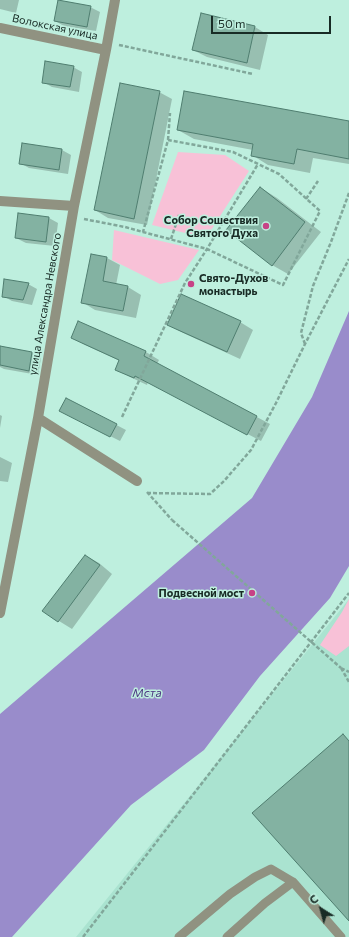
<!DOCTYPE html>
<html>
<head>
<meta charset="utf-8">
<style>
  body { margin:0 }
  #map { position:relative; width:349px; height:937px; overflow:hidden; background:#beefde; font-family:Commissioner,sans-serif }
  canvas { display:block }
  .north { position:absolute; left:301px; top:889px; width:40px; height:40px; -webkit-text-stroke:3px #beefde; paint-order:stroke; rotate:323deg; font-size:11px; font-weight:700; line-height:16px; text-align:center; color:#182b25 }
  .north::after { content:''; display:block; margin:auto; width:14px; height:18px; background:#182b25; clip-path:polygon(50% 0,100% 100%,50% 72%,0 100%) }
  .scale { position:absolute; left:211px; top:16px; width:120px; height:18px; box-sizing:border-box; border:2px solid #182b25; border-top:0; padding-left:5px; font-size:12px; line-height:14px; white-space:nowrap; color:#182b25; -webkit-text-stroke:3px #beefde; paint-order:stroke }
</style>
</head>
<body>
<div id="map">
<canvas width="349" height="937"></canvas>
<div class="north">С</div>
<div class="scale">50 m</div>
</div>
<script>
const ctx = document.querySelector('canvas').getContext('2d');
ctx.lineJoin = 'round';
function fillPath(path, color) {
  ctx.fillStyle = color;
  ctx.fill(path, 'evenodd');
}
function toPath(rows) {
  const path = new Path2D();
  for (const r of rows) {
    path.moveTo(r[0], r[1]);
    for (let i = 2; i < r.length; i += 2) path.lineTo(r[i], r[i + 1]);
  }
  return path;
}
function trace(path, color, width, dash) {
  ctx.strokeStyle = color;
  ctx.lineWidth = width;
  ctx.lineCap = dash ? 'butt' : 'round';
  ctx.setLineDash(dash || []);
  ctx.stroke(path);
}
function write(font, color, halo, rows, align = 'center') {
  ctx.font = font + ' Commissioner,sans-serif';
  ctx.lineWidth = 3;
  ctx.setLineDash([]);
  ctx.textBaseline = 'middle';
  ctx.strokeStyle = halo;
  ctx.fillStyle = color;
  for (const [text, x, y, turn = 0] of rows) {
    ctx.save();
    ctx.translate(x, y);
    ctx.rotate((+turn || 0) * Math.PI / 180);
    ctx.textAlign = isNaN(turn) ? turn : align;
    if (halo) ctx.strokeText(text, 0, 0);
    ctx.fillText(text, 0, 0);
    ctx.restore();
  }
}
const built = toPath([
  [349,599,349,937,76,937]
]);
const green = toPath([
  [178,152,225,155,249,171,206,238,152,225],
  [114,230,199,250,178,280,160,284,112,260],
  [349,599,349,646,336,656,320,645,342,612]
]);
const water = toPath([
  [349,311,349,566,330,598,260,676,204,750,131,805,12,937,0,937,0,714,252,498,312,397]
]);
const shadow = toPath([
  [0,0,19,0,16,13,0,9],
  [90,7,100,12,96,31,64,26,55,21],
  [202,15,255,27,268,35,260,70,207,57,193,50],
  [73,67,82,72,79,92,52,87,43,82],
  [159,92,172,99,147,225,108,218,95,210],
  [349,122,349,164,313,158,310,173,268,165,252,155,253,150,194,139,178,130],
  [62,150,71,155,68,174,29,168,20,163],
  [261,188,277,198,321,232,288,274,272,265],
  [19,214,49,218,58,223,55,246,26,243,16,238],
  [92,255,107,258,120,265,116,285,128,287,141,295,136,318,95,310,82,302],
  [28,284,37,289,32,305,12,301,3,296],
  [79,322,146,352,159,360,157,364,270,424,261,441,148,382,147,385,130,377,117,370,120,361,85,345,72,338],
  [240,322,253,330,240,359,181,332,168,325],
  [0,347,32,353,41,358,38,375,4,369,0,367],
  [67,399,126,430,120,441,70,416],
  [0,415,2,416,0,428],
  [0,457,12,463,8,482,0,481],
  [86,556,99,563,112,574,72,629,59,621]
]);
const building = toPath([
  [58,0,91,6,87,27,54,21,58,0],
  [201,13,255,26,247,63,192,50,201,13],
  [45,61,74,66,70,87,42,83,45,61],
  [120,83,160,91,134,219,94,210,120,83],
  [184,91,349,121,349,159,297,149,294,164,251,156,253,144,177,130,184,91],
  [22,143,62,149,59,170,19,164,22,143],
  [260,187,305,222,272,266,226,230,260,187],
  [18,213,49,217,46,242,15,238,18,213],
  [91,254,107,257,103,281,128,286,123,311,81,303,91,254],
  [4,279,29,283,23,300,2,297,4,279],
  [181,294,241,321,227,352,167,325,181,294],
  [78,321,146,351,144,356,257,416,247,435,135,376,134,378,115,370,119,360,71,338,78,321],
  [0,346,32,352,29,371,0,365,0,346],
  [66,398,117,424,110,437,59,411,66,398],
  [85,555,100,565,58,622,42,611,85,555],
  [343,734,349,741,349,921,252,813,343,734]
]);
const path = toPath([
  [119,45,253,74],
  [168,140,170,113],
  [306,199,318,181],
  [84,219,125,227,143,232,207,249,283,285,320,211,279,174,233,152,168,140,143,232],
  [171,239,179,215],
  [305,344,301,333,313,286,331,242,349,193],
  [122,417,185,283,207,249,258,164],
  [147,492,172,520],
  [147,493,210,494,224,481,251,450,276,403,305,344,349,259],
  [341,668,349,682],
  [341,668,349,672],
  [83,937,349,593]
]);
const service = toPath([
  [179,937,230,894,255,877,271,869,293,882,341,937],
  [227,937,265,903,293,882]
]);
const minor = toPath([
  [0,28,106,50],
  [0,201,74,206],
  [38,418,137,481],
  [0,613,38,418,74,206,106,50,115,0]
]);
const pathBridge = toPath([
  [172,520,341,668]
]);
const markers = [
  [266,226,4,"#c74286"],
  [191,284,4,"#c74286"],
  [252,593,4,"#c74286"]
];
const streetNames = [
  ["Волокская улица",55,27,12],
  ["улица Александра Невского",45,304,-80]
];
const poiNames = [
  ["Собор Сошествия",258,220],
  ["Святого Духа",258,233],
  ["Свято-Духов",199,278,"left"],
  ["монастырь",199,291,"left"],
  ["Подвесной мост",244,593]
];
const waterNames = [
  ["Мста",147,693]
];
fillPath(built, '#aae3d0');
fillPath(green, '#f8c1d7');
fillPath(water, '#998ccb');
fillPath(shadow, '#0003');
fillPath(building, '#83b2a2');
trace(building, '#4f7d6f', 1);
trace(path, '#81a79a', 2.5, [4, 2]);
trace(service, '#909281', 9);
trace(minor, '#909281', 10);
trace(pathBridge, '#81a79a', 2.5, [4, 2]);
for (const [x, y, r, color] of markers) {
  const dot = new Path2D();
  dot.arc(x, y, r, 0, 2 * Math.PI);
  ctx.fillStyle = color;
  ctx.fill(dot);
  trace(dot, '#beefde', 1.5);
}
write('11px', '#182b25', '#beefde', streetNames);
write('bold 11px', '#182b25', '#beefde', poiNames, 'right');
write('italic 12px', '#4b3681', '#beefde', waterNames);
</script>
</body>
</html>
